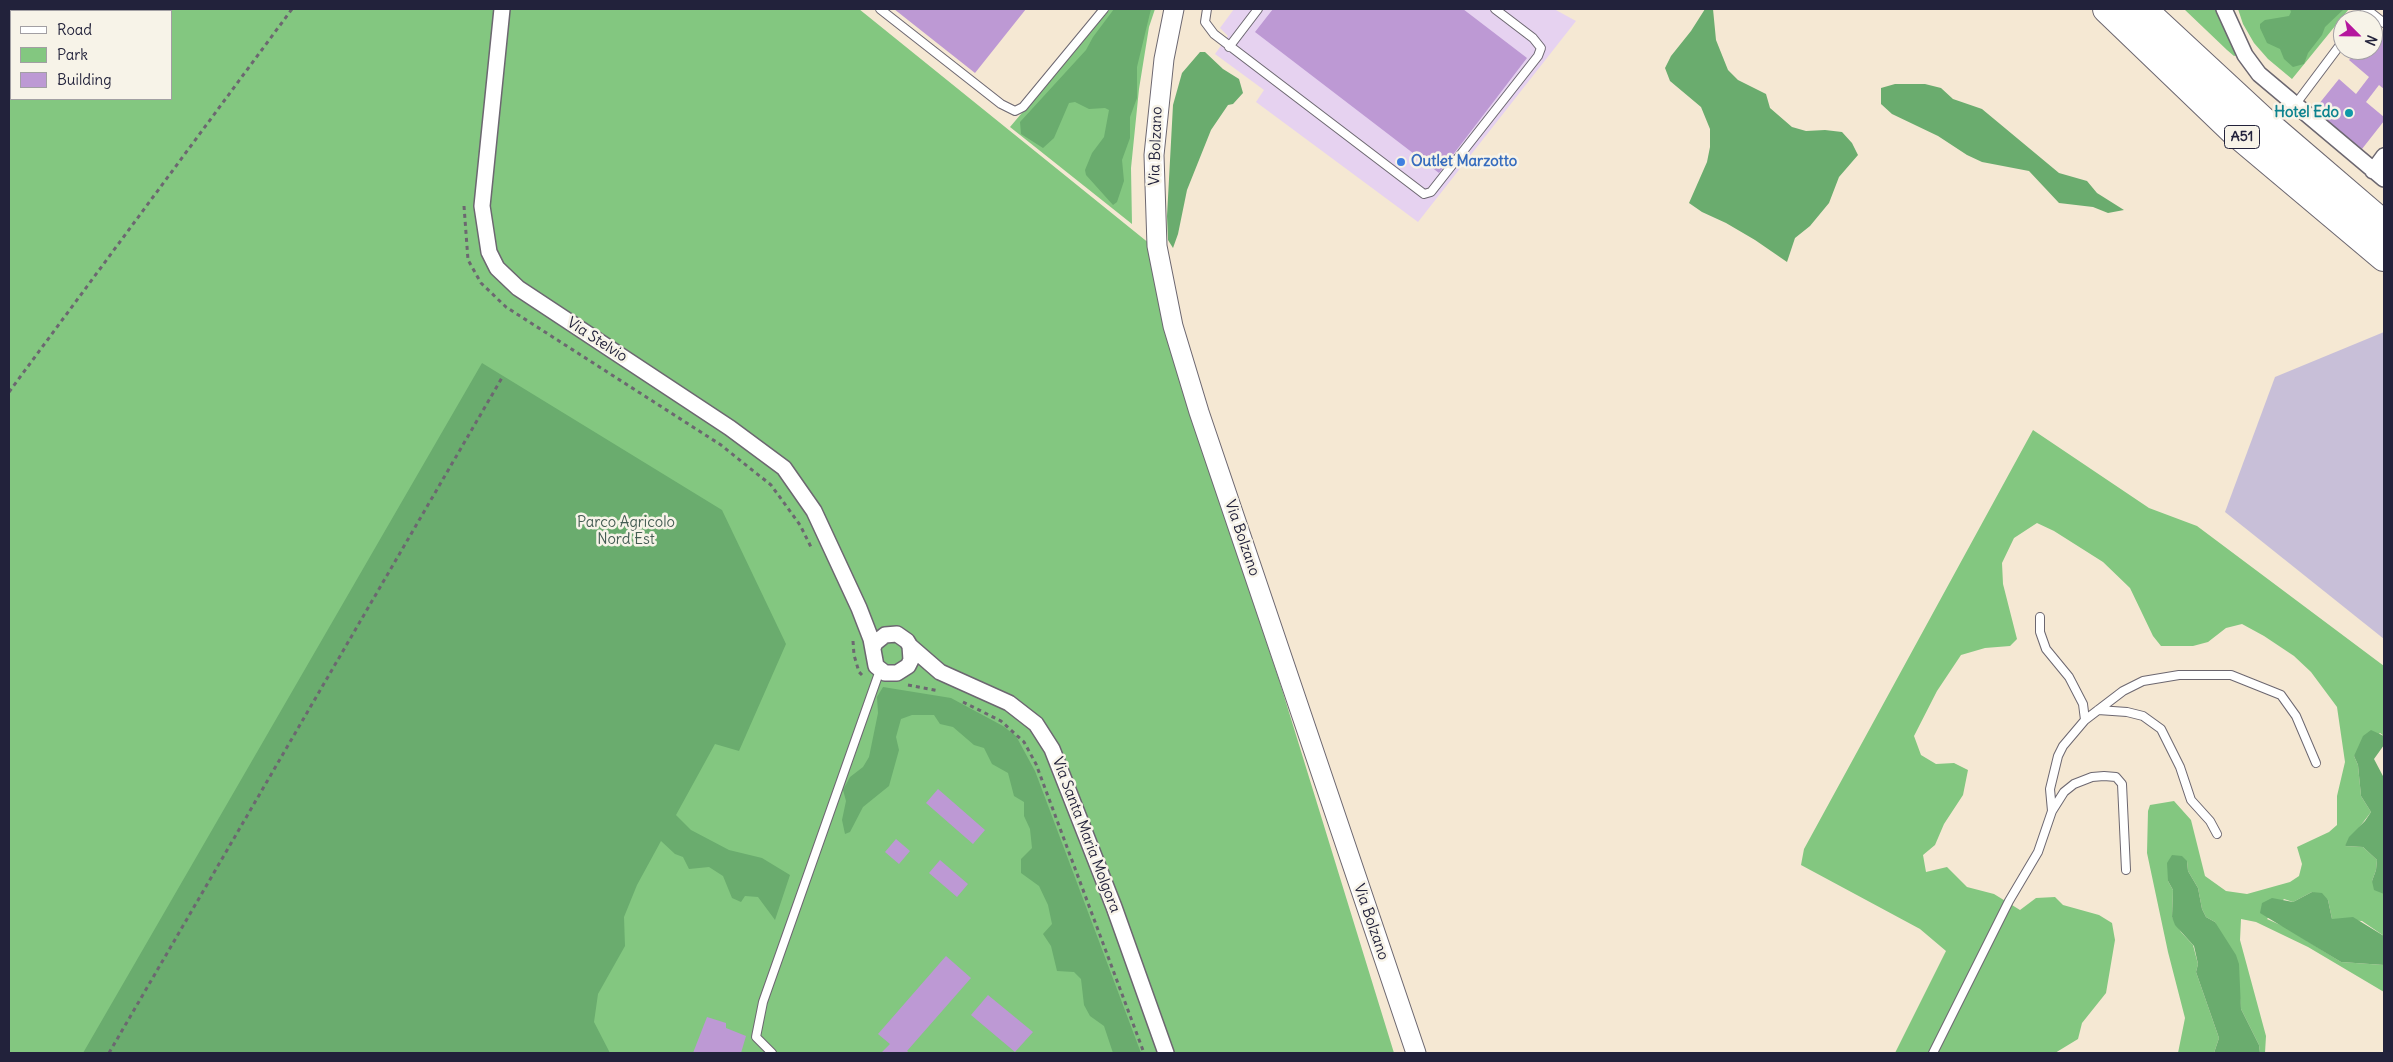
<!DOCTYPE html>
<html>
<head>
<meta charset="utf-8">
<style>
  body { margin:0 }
  #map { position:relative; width:2393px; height:1062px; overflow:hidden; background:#f5e8d3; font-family:Delius,sans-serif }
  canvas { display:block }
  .frame { position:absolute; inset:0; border:10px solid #22223b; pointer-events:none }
  .legend { position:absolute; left:10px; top:10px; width:162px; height:90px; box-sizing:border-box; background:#f7f3e8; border:1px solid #a29fa3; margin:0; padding:6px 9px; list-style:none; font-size:15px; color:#22223b }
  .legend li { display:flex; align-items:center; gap:10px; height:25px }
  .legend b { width:25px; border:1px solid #a29fa3 }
  .north { position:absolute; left:2333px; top:10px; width:50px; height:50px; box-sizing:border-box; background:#f7f3e8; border:1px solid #a29fa3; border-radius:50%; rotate:113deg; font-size:14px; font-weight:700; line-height:20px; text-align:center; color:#22223b }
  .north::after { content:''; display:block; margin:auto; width:18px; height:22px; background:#b5179e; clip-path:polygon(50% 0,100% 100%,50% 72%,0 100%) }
</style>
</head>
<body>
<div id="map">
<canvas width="2393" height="1062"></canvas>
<div class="frame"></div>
<ul class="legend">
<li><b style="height:6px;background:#fff"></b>Road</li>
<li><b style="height:14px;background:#83c780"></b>Park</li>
<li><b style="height:14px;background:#bd99d4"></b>Building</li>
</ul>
<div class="north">N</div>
</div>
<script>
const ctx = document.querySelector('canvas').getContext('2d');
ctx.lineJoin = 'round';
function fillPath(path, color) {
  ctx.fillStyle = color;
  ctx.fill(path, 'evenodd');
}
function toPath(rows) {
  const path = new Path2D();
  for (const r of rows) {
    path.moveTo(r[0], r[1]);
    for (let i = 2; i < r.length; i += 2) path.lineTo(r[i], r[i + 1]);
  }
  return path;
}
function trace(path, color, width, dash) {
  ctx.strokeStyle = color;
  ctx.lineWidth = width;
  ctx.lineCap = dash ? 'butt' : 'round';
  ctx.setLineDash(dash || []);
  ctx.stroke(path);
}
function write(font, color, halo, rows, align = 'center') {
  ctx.font = font + ' Delius,sans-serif';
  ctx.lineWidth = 5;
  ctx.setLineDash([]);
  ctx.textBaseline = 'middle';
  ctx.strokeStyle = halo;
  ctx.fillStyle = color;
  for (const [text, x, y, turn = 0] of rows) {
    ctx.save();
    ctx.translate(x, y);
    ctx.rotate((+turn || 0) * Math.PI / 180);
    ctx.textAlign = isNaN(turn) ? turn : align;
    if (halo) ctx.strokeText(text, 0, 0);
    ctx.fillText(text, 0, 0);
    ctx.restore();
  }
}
const built = toPath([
  [1234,9,1554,9,1576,21,1418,222,1256,102,1264,90,1215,54,1228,36,1220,28]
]);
const industrial = toPath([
  [2384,332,2384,639,2225,512,2275,377]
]);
const green = toPath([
  [9,9,859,9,1150,244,1198,437,1280,683,1394,1053,9,1053],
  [11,11,171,11,171,99,11,99],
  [1110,9,1155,9,1149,27,1139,89,1131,168,1132,224,1010,127],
  [2184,9,2221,9,2238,55,2234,56,2227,50],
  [2238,9,2349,9,2292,79,2268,59,2254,43,2243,24],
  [2033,430,2149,508,2197,526,2384,666,2384,736,2380,733,2354,756,2358,765,2361,796,2371,812,2345,846,2363,847,2377,860,2376,870,2372,881,2384,894,2384,936,2362,921,2332,919,2328,900,2312,892,2293,902,2284,899,2267,919,2285,927,2341,962,2384,965,2384,992,2308,947,2256,922,2241,919,2240,940,2266,1036,2265,1053,2260,1053,2259,1045,2241,1009,2239,987,2215,922,2206,917,2202,909,2198,888,2188,871,2187,861,2168,881,2173,890,2172,917,2181,932,2193,945,2198,964,2196,972,2219,1038,2214,1053,2178,1053,2185,1018,2168,952,2147,853,2148,811,2150,805,2174,801,2191,820,2205,876,2226,891,2247,894,2290,882,2299,876,2302,864,2297,847,2329,832,2337,825,2337,796,2345,762,2337,707,2311,672,2294,656,2264,636,2242,624,2226,628,2208,642,2193,646,2161,646,2153,636,2130,588,2103,562,2054,531,2037,523,2014,538,2002,563,2003,584,2017,639,2010,646,1985,648,1961,655,1937,691,1914,736,1921,755,1936,764,1954,763,1968,770,1963,795,1944,824,1935,845,1923,855,1926,872,1947,867,1967,887,1994,894,2020,910,2036,898,2055,897,2063,905,2099,915,2112,923,2115,940,2106,993,2082,1023,2078,1039,2055,1053,1895,1053,1946,951,1920,929,1801,865,1804,849]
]);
const forest = toPath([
  [1114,9,1151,9,1137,67,1137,98,1130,117,1130,138,1122,160,1124,181,1117,202,1113,205,1086,175,1085,170,1092,153,1104,137,1109,110,1105,108,1089,109,1075,102,1069,103,1054,138,1043,148,1021,134,1020,122,1086,50,1093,37],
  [1705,9,1713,9,1716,40,1728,70,1738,80,1766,94,1770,108,1792,127,1806,131,1825,130,1842,132,1852,143,1858,155,1839,177,1829,203,1810,226,1795,238,1787,262,1755,240,1726,223,1702,212,1689,203,1707,162,1710,147,1710,129,1701,107,1670,81,1665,68,1671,56,1691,31],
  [2290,9,2344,9,2325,27,2322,35,2308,53,2304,64,2293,67,2284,59,2280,49,2267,43,2260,28,2260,24,2265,20,2289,16,2291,12],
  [1200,52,1205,52,1223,69,1239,79,1243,93,1233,104,1228,105,1211,130,1187,190,1178,234,1173,248,1168,240,1167,216,1173,105,1182,73],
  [1895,84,1925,84,1941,88,1953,99,1982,109,2059,173,2087,181,2097,193,2124,210,2108,213,2093,207,2059,203,2029,171,1982,162,1967,155,1938,136,1892,114,1881,104,1881,88],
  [482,363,722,510,786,644,739,751,715,744,676,815,691,830,729,850,762,858,790,875,775,920,758,897,745,896,741,902,732,898,723,876,709,867,689,869,683,857,675,854,661,841,637,885,624,917,625,946,598,994,594,1022,610,1053,83,1053],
  [883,687,951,698,1003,726,1016,736,1035,771,1141,1053,1113,1053,1104,1026,1090,1016,1084,1005,1081,979,1074,972,1057,971,1051,946,1043,934,1052,924,1048,905,1039,886,1021,873,1021,859,1032,848,1030,829,1024,816,1024,802,1014,796,1008,773,992,764,984,748,974,745,953,727,940,724,934,715,912,715,901,719,896,737,899,750,889,786,863,807,850,832,845,834,842,820,846,801,843,790,850,777,863,767,869,757,878,713,877,697],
  [2371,730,2384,736,2384,745,2374,759,2384,778,2384,894,2374,890,2372,881,2376,870,2377,860,2363,847,2345,846,2349,837,2365,821,2371,812,2361,796,2358,765,2354,756,2363,736],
  [2172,855,2182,856,2187,861,2188,871,2198,888,2202,909,2206,917,2215,922,2236,955,2239,964,2241,1009,2259,1045,2260,1053,2214,1053,2219,1038,2196,972,2198,964,2194,946,2175,925,2172,917,2173,890,2168,881,2167,863],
  [2312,892,2322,893,2328,900,2332,919,2353,917,2384,936,2384,965,2341,962,2260,913,2262,903,2272,898,2293,902]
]);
const building = toPath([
  [894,9,1026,9,975,73],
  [1273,9,1463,9,1527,58,1439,173,1255,32],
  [2375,28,2384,36,2384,89,2379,85,2366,102,2384,117,2384,121,2362,149,2314,110,2339,79,2356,94,2369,77,2349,60,2358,50,2373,50,2373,31],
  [938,789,985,830,973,844,926,803],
  [896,839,910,851,899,864,885,852],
  [940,860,968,884,957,897,929,873],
  [946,956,971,978,907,1051,910,1053,881,1053,890,1044,878,1034],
  [988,995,1033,1032,1015,1052,971,1015],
  [707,1017,726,1023,726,1028,746,1036,741,1053,693,1053]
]);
const path = toPath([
  [464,206,468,260,481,283,506,307,721,445,771,485,800,525,811,547],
  [9,392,292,9],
  [853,641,854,655,859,672,862,675],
  [908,685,939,691],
  [963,702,1001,721,1024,742,1036,764,1144,1053],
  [109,1053,503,376]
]);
const service = toPath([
  [880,9,1001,104,1015,111,1023,107,1104,9],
  [1207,9,1205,22,1214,34,1424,194,1431,192,1538,56,1541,48,1533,38,1495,9],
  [2359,20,2364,13,2370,12,2384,23],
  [1229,47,1258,9],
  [2295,105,2343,41],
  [2040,617,2040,632,2046,649,2069,677,2083,704,2085,720],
  [2098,710,2127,712,2143,716,2161,729,2180,767,2191,800,2210,821,2217,834],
  [2052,811,2050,789,2058,756,2063,746,2085,720,2123,691,2143,681,2179,675,2231,675,2281,695,2296,716,2316,763],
  [772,1053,756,1037,763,1002,880,670],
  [1933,1053,2009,901,2038,852,2052,811,2064,792,2074,784,2092,777,2104,776,2116,777,2122,784,2126,870]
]);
const minor = toPath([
  [502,9,482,206,489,252,497,268,518,288,730,428,784,468,814,511,859,608,871,639,876,666,885,673,897,673,908,666,911,660,910,646,907,641,897,634,885,635,875,643,873,648],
  [2224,9,2245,55,2259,74,2384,179],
  [2373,171,2384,156],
  [910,646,940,672,1009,703,1036,724,1052,749,1114,907,1166,1053]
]);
const tertiary = toPath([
  [1174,9,1164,59,1154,155,1157,246,1173,326,1199,412,1416,1053]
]);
const motorway = toPath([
  [2107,9,2233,130,2384,257],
  [2142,9,2264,122,2384,225]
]);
const markers = [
  [2349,113,5,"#0f9aa8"],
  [1401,162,5,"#3f7fe0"]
];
const shields = [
  [2242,137,35]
];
const shieldNames = [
  ["A51",2242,137]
];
const cultureNames = [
  ["Hotel Edo",2339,113]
];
const streetNames = [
  ["Via Bolzano",1156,146,-88],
  ["Via Stelvio",597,340,33],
  ["Via Bolzano",1242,538,71],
  ["Via Santa Maria Molgora",1086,835,69],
  ["Via Bolzano",1371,922,71]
];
const shopNames = [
  ["Outlet Marzotto",1411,162]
];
const parkNames = [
  ["Parco Agricolo",626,523],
  ["Nord Est",626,540]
];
fillPath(built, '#e6d2f0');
fillPath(industrial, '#c8bfd8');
fillPath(green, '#83c780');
fillPath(forest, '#6aac6e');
fillPath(building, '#bd99d4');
trace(service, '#6c6770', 10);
trace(minor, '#6c6770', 18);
trace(tertiary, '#6c6770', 21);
trace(motorway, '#6c6770', 30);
trace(path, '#6c6770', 3, [4, 4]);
trace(service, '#fff', 8);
trace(minor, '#fff', 15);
trace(tertiary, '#fff', 19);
trace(motorway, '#fff', 28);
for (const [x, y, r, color] of markers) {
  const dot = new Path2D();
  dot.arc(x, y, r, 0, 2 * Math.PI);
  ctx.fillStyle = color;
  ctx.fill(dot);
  trace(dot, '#f7f3e8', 2);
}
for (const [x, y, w] of shields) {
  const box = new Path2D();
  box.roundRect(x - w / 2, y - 11.5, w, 23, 4);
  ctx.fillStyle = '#f7f3e8';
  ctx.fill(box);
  trace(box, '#22223b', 1);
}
write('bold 14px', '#22223b', null, shieldNames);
write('bold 15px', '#0d838f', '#f7f3e8', cultureNames, 'right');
write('15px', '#22223b', '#f7f3e8', streetNames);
write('bold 15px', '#366cbe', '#f7f3e8', shopNames, 'left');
write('15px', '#445c53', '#f7f3e8', parkNames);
</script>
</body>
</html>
